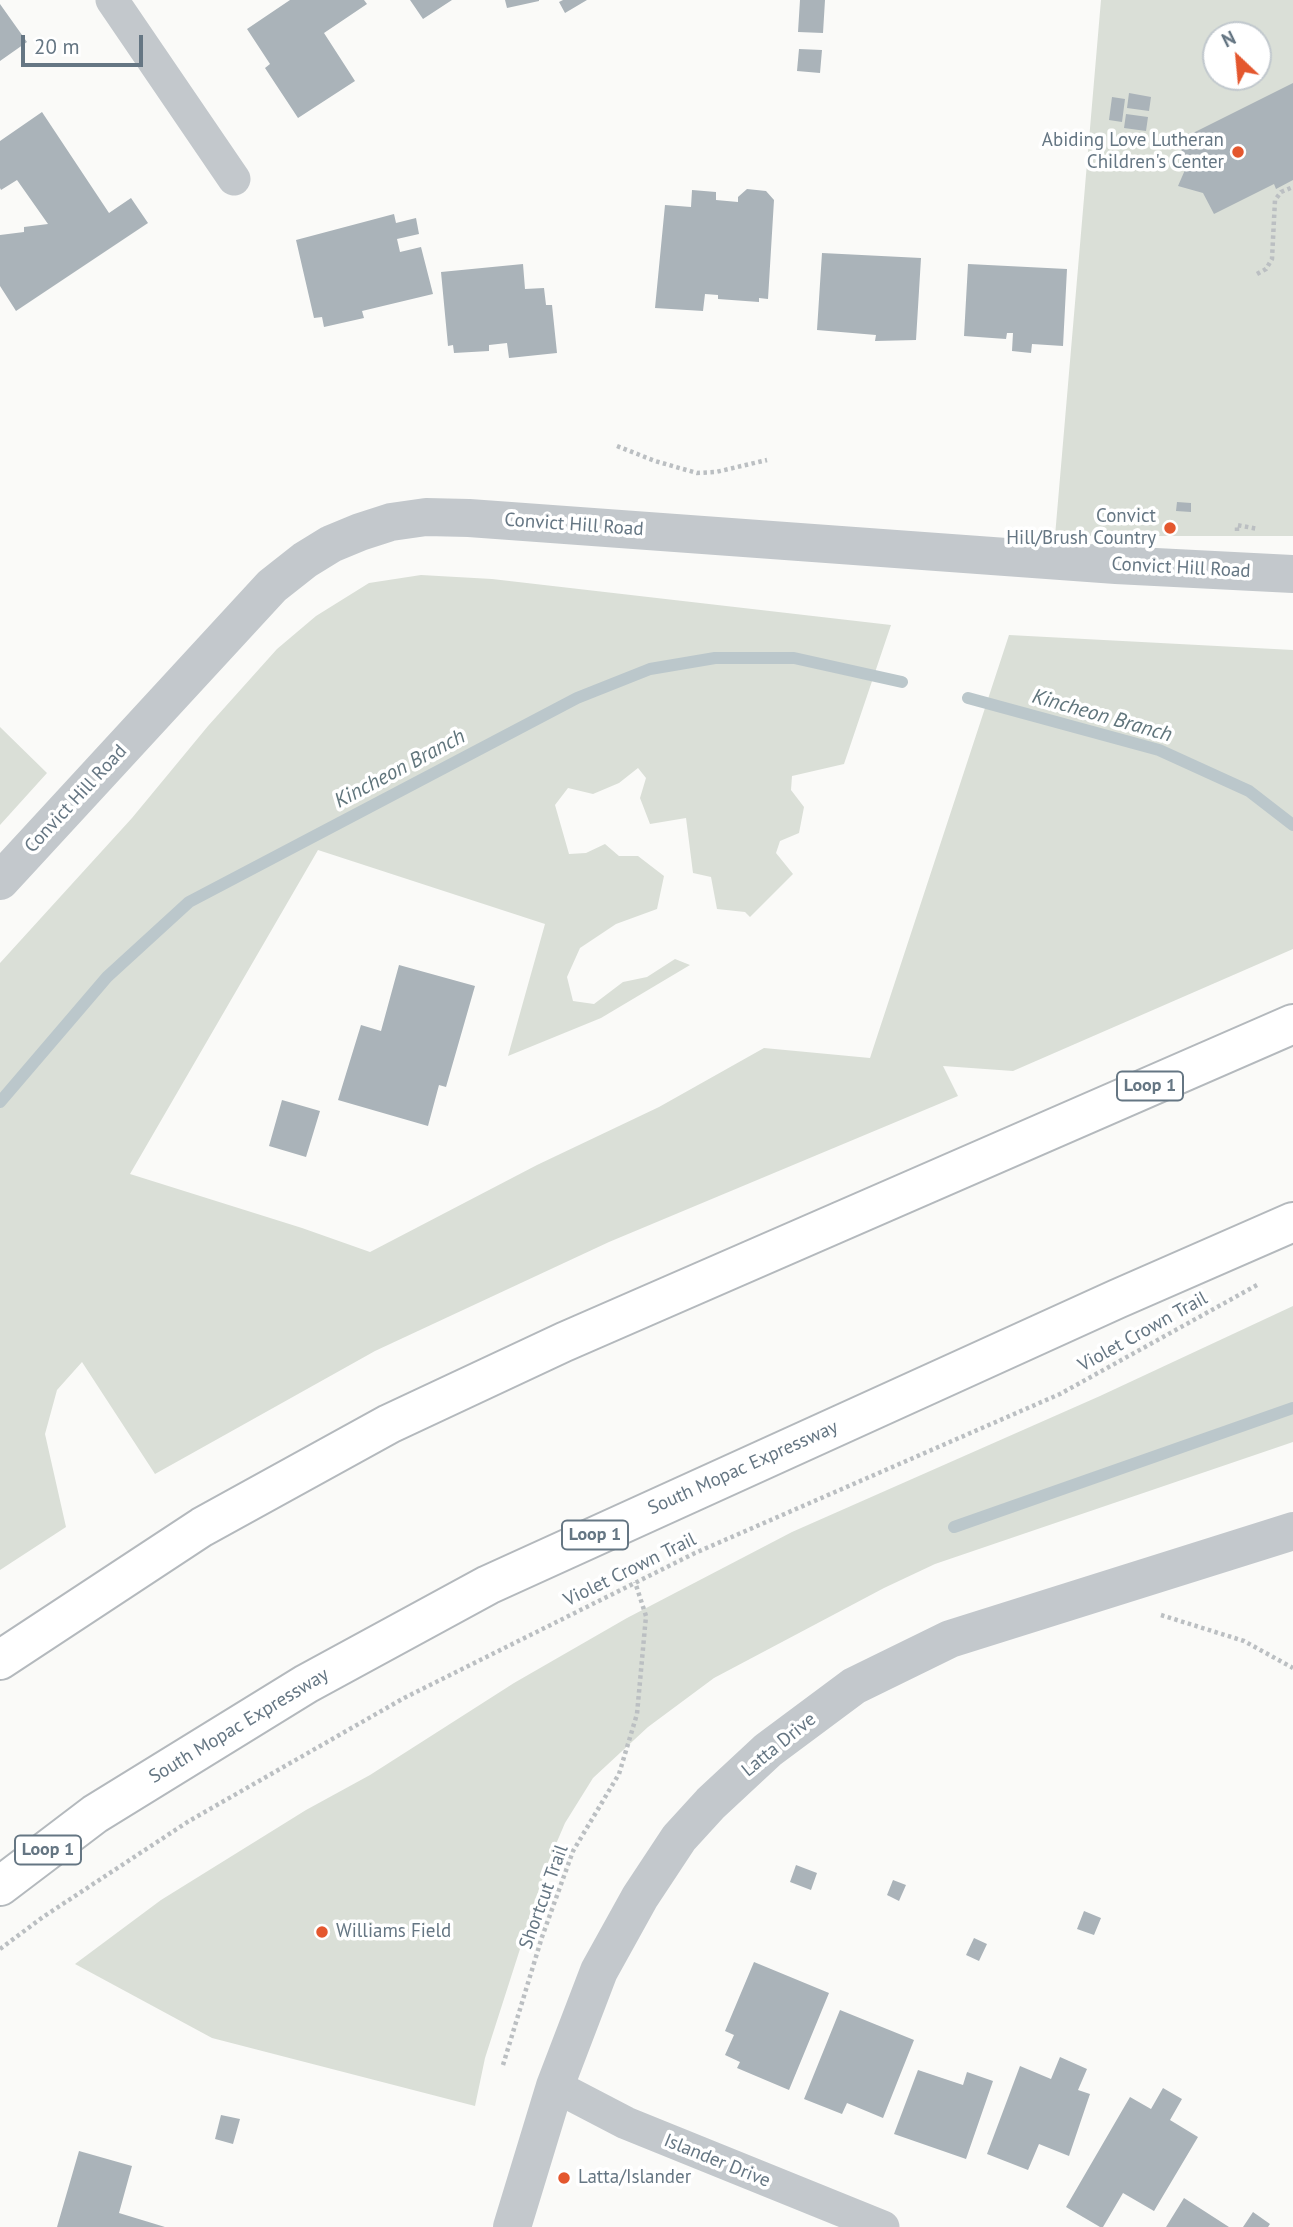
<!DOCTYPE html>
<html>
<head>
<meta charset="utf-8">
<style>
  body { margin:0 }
  #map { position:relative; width:1293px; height:2227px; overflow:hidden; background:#fafaf8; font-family:"PT Sans",sans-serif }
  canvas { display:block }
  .north { position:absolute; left:1202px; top:21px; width:70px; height:70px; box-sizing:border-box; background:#fff; border:2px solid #c1c8cd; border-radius:50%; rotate:334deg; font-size:19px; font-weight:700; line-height:28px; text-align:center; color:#657683 }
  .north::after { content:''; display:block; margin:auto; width:24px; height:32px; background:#e4572e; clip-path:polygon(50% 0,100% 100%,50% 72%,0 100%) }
  .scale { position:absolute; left:21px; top:35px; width:122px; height:32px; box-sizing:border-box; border:4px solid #657683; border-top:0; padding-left:9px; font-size:21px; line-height:24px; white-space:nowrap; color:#657683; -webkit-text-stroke:5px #fff; paint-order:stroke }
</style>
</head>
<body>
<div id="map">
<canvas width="1293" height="2227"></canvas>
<div class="north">N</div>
<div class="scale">20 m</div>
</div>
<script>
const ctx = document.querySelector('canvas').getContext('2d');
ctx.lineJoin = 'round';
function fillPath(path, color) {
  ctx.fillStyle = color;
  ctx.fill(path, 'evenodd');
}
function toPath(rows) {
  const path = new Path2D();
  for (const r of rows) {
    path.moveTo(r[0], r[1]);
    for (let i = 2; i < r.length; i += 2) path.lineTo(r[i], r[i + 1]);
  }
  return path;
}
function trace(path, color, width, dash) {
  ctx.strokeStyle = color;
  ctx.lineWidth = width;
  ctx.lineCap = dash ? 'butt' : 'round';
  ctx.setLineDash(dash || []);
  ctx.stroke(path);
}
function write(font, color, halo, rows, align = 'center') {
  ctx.font = font + ' "PT Sans",sans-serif';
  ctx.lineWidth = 7;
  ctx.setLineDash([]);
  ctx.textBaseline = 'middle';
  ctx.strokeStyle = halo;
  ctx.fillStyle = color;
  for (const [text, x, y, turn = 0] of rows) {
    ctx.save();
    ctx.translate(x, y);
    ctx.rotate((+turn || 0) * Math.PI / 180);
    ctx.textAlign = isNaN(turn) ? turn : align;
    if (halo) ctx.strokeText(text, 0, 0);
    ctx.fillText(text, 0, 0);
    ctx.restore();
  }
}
const green = toPath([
  [1101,0,1293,0,1293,536,1055,536],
  [1216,35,1258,35,1258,77,1216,77],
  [421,575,492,579,891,625,844,764,792,776,791,790,804,807,799,833,780,841,776,853,793,874,750,917,745,912,717,909,711,877,693,873,686,818,650,824,640,798,646,778,638,768,619,783,593,794,568,788,555,805,569,854,586,853,605,844,619,856,638,856,664,876,657,909,616,924,580,948,567,977,573,1001,594,1004,623,982,647,977,675,959,690,965,601,1018,508,1056,545,924,318,850,130,1174,302,1228,370,1252,537,1165,659,1107,764,1048,870,1058,1009,635,1293,650,1293,949,1013,1071,943,1066,958,1096,609,1242,375,1351,155,1474,82,1362,57,1390,45,1434,66,1527,0,1570,0,963,132,818,208,726,277,649,316,616,369,583],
  [0,727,47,773,0,825],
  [1293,1306,1293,1442,935,1564,884,1588,714,1678,648,1727,593,1778,565,1823,547,1865,485,2058,475,2106,212,2038,75,1964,161,1900,306,1810,370,1775,514,1683,627,1618,792,1532,1100,1396]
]);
const stream = toPath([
  [968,698,1159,750,1249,791,1293,825],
  [0,1102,107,977,189,902,577,698,650,669,715,658,794,658,902,682],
  [954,1527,1293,1408]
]);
const building = toPath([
  [290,0,364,0,367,4,324,33,355,81,298,118,265,68,270,64,247,29],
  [410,0,452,0,423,19],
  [505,0,539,0,539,1,507,8],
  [563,0,587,0,565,13,559,2],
  [800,0,825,0,823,33,798,32],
  [0,4,27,42,0,61],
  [799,49,822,50,820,73,797,71],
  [1293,83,1293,180,1276,189,1274,184,1214,214,1203,193,1178,186,1188,163,1177,141],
  [1129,93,1151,97,1149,111,1127,108],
  [1112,97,1125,99,1122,122,1109,120],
  [42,112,109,213,131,198,148,223,16,311,0,286,0,235,24,232,24,227,48,224,17,180,1,190,0,188,0,141],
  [1126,114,1148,117,1146,131,1124,128],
  [747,189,766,191,774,200,768,299,759,298,759,302,718,299,718,295,705,294,703,311,655,308,665,205,691,207,692,190,716,192,716,200,738,202,738,197],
  [394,214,396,223,416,218,419,234,397,239,400,252,421,247,433,294,362,311,364,318,324,327,322,317,314,318,296,240],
  [822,253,921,258,916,340,875,341,876,335,817,330],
  [523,264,525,289,544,288,546,305,552,305,557,353,509,358,507,343,489,345,489,351,454,353,453,345,448,346,441,272],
  [968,264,1067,269,1063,346,1032,344,1031,353,1012,351,1013,333,1007,333,1006,339,964,336],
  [1177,502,1191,503,1191,512,1176,511],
  [399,965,475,986,446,1087,439,1085,428,1126,338,1100,361,1025,381,1031],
  [282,1100,320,1111,306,1157,269,1146],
  [796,1865,817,1873,811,1890,790,1882],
  [893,1880,906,1885,899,1901,887,1895],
  [1084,1911,1101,1918,1094,1935,1077,1929],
  [974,1938,987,1944,979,1961,966,1955],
  [754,1962,829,1993,789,2090,737,2068,740,2062,725,2055,734,2035,725,2031],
  [840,2010,914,2040,883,2118,847,2103,842,2114,804,2099],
  [1060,2057,1087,2069,1078,2090,1090,2094,1069,2156,1039,2144,1028,2170,987,2154,1020,2066,1051,2079],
  [918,2070,963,2085,967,2072,993,2081,966,2159,894,2134],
  [1163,2088,1182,2099,1170,2120,1198,2137,1154,2211,1123,2193,1103,2227,1100,2227,1066,2207,1130,2097,1151,2109],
  [221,2115,240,2119,233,2144,215,2139],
  [79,2151,132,2166,119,2213,165,2227,57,2227],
  [1184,2198,1229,2227,1166,2227],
  [1253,2212,1270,2224,1268,2227,1243,2227]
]);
const path = toPath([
  [1257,274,1266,269,1272,259,1275,200,1281,192,1293,187],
  [617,446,655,461,697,473,716,472,767,460],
  [1237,531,1237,525,1258,529],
  [1161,1615,1244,1641,1293,1668],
  [0,1949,43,1917,189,1821,404,1698,695,1553,1060,1394,1257,1285],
  [503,2065,542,1937,573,1851,619,1774,637,1714,646,1616,635,1582]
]);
const minor = toPath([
  [112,0,234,179],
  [555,2086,626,2123,883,2227]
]);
const tertiary = toPath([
  [0,881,272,586,305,560,331,544,360,532,391,522,426,517,469,518,1116,565,1293,574],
  [512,2227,555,2086,599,1971,640,1897,679,1838,711,1803,768,1750,854,1686,950,1639,1293,1531]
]);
const motorway = toPath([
  [0,1660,202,1527,389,1424,564,1342,1293,1024],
  [0,1886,95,1814,306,1684,488,1585,1117,1299,1293,1222]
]);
const markers = [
  [1238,152,7,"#e4572e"],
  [1170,528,7,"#e4572e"],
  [322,1932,7,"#e4572e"],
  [564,2178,7,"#e4572e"]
];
const shields = [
  [1150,1086,66],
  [595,1535,66],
  [48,1850,66]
];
const shieldNames = [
  ["Loop 1",1150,1086],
  ["Loop 1",595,1535],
  ["Loop 1",48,1850]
];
const poiNames = [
  ["Abiding Love Lutheran",1224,141],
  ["Children's Center",1224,163],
  ["Convict",1156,517],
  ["Hill/Brush Country",1156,539],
  ["Williams Field",336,1932,"left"],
  ["Latta/Islander",578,2178,"left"]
];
const streetNames = [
  ["Convict Hill Road",574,525,4],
  ["Convict Hill Road",1181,568,3],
  ["Convict Hill Road",76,799,-47],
  ["Violet Crown Trail",1143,1332,-29],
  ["South Mopac Expressway",743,1468,-24],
  ["Violet Crown Trail",630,1570,-26],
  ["South Mopac Expressway",239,1726,-31],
  ["Latta Drive",779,1745,-39],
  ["Shortcut Trail",544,1897,-70],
  ["Islander Drive",717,2161,22]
];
const waterNames = [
  ["Kincheon Branch",1102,716,16],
  ["Kincheon Branch",400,769,-28]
];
fillPath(green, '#dadfd7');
trace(stream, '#bbc7cb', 12);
fillPath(building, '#aab3b9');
trace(motorway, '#b4b9bd', 42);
trace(path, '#bbbfc2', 4.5, [3.5, 3.5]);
trace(minor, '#c3c8cc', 33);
trace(tertiary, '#c3c8cc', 38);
trace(motorway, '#fff', 38);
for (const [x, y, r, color] of markers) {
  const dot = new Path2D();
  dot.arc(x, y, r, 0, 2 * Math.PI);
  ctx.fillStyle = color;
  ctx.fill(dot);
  trace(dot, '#fff', 2.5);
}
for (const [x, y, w] of shields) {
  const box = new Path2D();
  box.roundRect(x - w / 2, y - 14.5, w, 29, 5);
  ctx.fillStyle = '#fff';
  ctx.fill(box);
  trace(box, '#657683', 2);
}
write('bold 18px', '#657683', null, shieldNames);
write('19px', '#657683', '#fff', poiNames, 'right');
write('19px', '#657683', '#fff', streetNames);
write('italic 21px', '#60757c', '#fff', waterNames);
</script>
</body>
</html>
